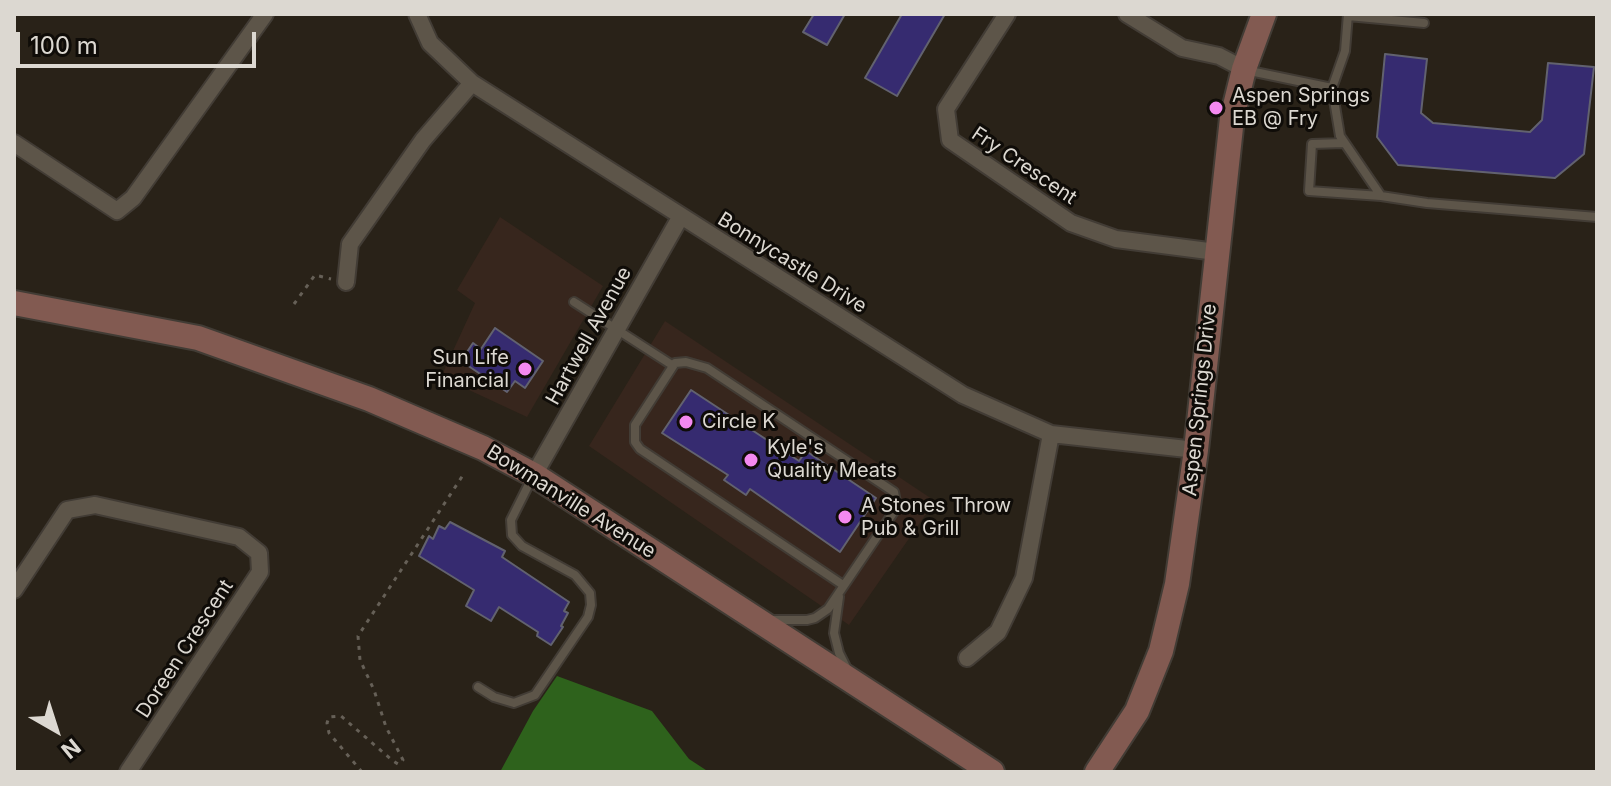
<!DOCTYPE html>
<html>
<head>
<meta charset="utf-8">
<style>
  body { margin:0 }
  #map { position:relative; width:1611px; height:786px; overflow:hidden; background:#292218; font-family:Inter,sans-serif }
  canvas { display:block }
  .frame { position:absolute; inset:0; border:16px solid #dcd8d1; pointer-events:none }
  .north { position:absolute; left:16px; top:690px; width:80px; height:80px; -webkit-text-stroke:6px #0f0c08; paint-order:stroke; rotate:141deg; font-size:22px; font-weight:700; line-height:32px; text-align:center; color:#dcd8d1 }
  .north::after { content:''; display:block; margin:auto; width:28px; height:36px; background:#dcd8d1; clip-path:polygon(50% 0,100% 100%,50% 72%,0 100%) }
  .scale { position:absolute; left:16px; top:32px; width:240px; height:36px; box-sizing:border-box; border:4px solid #dcd8d1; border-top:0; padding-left:10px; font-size:24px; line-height:28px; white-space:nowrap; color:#dcd8d1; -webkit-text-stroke:6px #0f0c08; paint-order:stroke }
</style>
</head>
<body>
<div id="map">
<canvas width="1611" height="786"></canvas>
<div class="frame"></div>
<div class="north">N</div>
<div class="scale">100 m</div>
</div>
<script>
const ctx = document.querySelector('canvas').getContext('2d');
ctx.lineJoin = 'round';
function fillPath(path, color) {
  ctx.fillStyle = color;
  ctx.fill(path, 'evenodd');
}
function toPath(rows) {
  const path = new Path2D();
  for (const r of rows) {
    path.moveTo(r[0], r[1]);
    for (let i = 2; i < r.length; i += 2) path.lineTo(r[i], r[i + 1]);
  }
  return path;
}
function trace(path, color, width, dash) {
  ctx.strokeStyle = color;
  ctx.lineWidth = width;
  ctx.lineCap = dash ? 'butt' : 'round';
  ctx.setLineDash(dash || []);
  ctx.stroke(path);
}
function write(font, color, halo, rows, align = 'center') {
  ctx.font = font + ' Inter,sans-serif';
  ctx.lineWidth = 6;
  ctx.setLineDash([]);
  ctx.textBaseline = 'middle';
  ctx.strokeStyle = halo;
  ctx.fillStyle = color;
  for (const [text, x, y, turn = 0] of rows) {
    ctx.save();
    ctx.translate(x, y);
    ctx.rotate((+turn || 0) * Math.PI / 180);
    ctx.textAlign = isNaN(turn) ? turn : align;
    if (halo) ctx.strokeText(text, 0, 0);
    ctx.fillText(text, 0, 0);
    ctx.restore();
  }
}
const commercial = toPath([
  [500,217,603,286,527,417,441,377,475,303,457,290],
  [665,321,935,501,849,625,589,446]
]);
const forest = toPath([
  [557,676,652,711,689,759,709,772,500,772,533,711]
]);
const building = toPath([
  [814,14,845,14,827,45,803,32,814,14],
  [902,14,945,14,897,96,865,78,902,14],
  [1385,54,1427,59,1421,113,1433,123,1530,132,1542,120,1548,63,1594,67,1584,154,1555,178,1398,165,1377,137,1385,54],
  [495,328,543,361,525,388,515,381,507,392,461,361,473,343,481,349,495,328],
  [691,390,799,461,806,451,876,498,840,552,750,489,746,495,724,480,728,475,662,433,691,390],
  [450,522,505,551,502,557,569,602,564,611,568,613,561,626,563,627,551,645,537,636,538,632,499,607,491,621,466,606,474,590,419,556,429,536,433,539,439,526,445,529,450,522]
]);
const path = toPath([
  [294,304,315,275,331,279],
  [362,772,329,733,327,723,329,717,341,716,393,761,398,764,403,760,386,727,374,690,360,660,358,636,465,472]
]);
const lane = toPath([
  [1348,14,1345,51,1332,88,1340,136,1381,196,1427,203,1597,217],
  [1348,16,1424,23],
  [1245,70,1332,88],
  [1344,143,1312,144,1309,191,1381,196],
  [574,302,672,365],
  [839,597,834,633,839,653,847,669],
  [771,620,807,620,815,618,828,609,897,507,894,492,707,368,686,362,675,363,635,425,635,442,640,449,843,585],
  [478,687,494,697,514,703,535,695,588,617,591,605,590,593,575,575,522,546,512,535,511,520,533,476]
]);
const street = toPath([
  [417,14,430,43,472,83,963,395,1051,434,1196,450],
  [1007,14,946,109,950,140,1071,223,1116,239,1216,252],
  [1127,14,1182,48,1219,56,1244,69],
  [14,143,117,211,133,198,265,14],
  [346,282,350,244,423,140,472,83],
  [534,475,681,216],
  [14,590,67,510,95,505,239,537,259,553,260,572,128,772],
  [967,658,998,632,1024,578,1051,434]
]);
const secondary = toPath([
  [14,303,198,338,369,399,483,448,534,475,992,772],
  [1097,772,1137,711,1161,651,1177,584,1196,450,1232,118,1244,69,1264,14]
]);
const markers = [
  [1216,108,8,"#f489f0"],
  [525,369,8,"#f489f0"],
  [686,422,8,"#f489f0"],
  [751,460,8,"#f489f0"],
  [845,517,8,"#f489f0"]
];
const poiNames = [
  ["Aspen Springs",1232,96],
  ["EB @ Fry",1232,119],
  ["Sun Life",509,358,"right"],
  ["Financial",509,381,"right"],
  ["Circle K",702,422],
  ["Kyle's",767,448],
  ["Quality Meats",767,471],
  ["A Stones Throw",861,506],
  ["Pub & Grill",861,529]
];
const streetNames = [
  ["Fry Crescent",1024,166,34],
  ["Bonnycastle Drive",792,263,32],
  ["Hartwell Avenue",589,336,-61],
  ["Aspen Springs Drive",1200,400,-84],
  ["Bowmanville Avenue",571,502,32],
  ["Doreen Crescent",185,649,-57]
];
fillPath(commercial, '#37261d');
fillPath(forest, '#2e621c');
fillPath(building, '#362b70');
trace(building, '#62626f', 2);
trace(lane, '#423c35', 12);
trace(street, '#423c35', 20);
trace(secondary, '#423c35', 28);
trace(path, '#666057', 3, [4, 6]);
trace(lane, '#5d5549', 8);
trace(street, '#5d5549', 16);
trace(secondary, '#825a51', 24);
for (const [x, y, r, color] of markers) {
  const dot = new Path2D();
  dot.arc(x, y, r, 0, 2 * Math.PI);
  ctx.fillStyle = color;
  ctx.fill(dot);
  trace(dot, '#0f0c08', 3);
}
write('20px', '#dcd8d1', '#0f0c08', poiNames, 'left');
write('20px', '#dcd8d1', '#0f0c08', streetNames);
</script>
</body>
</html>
